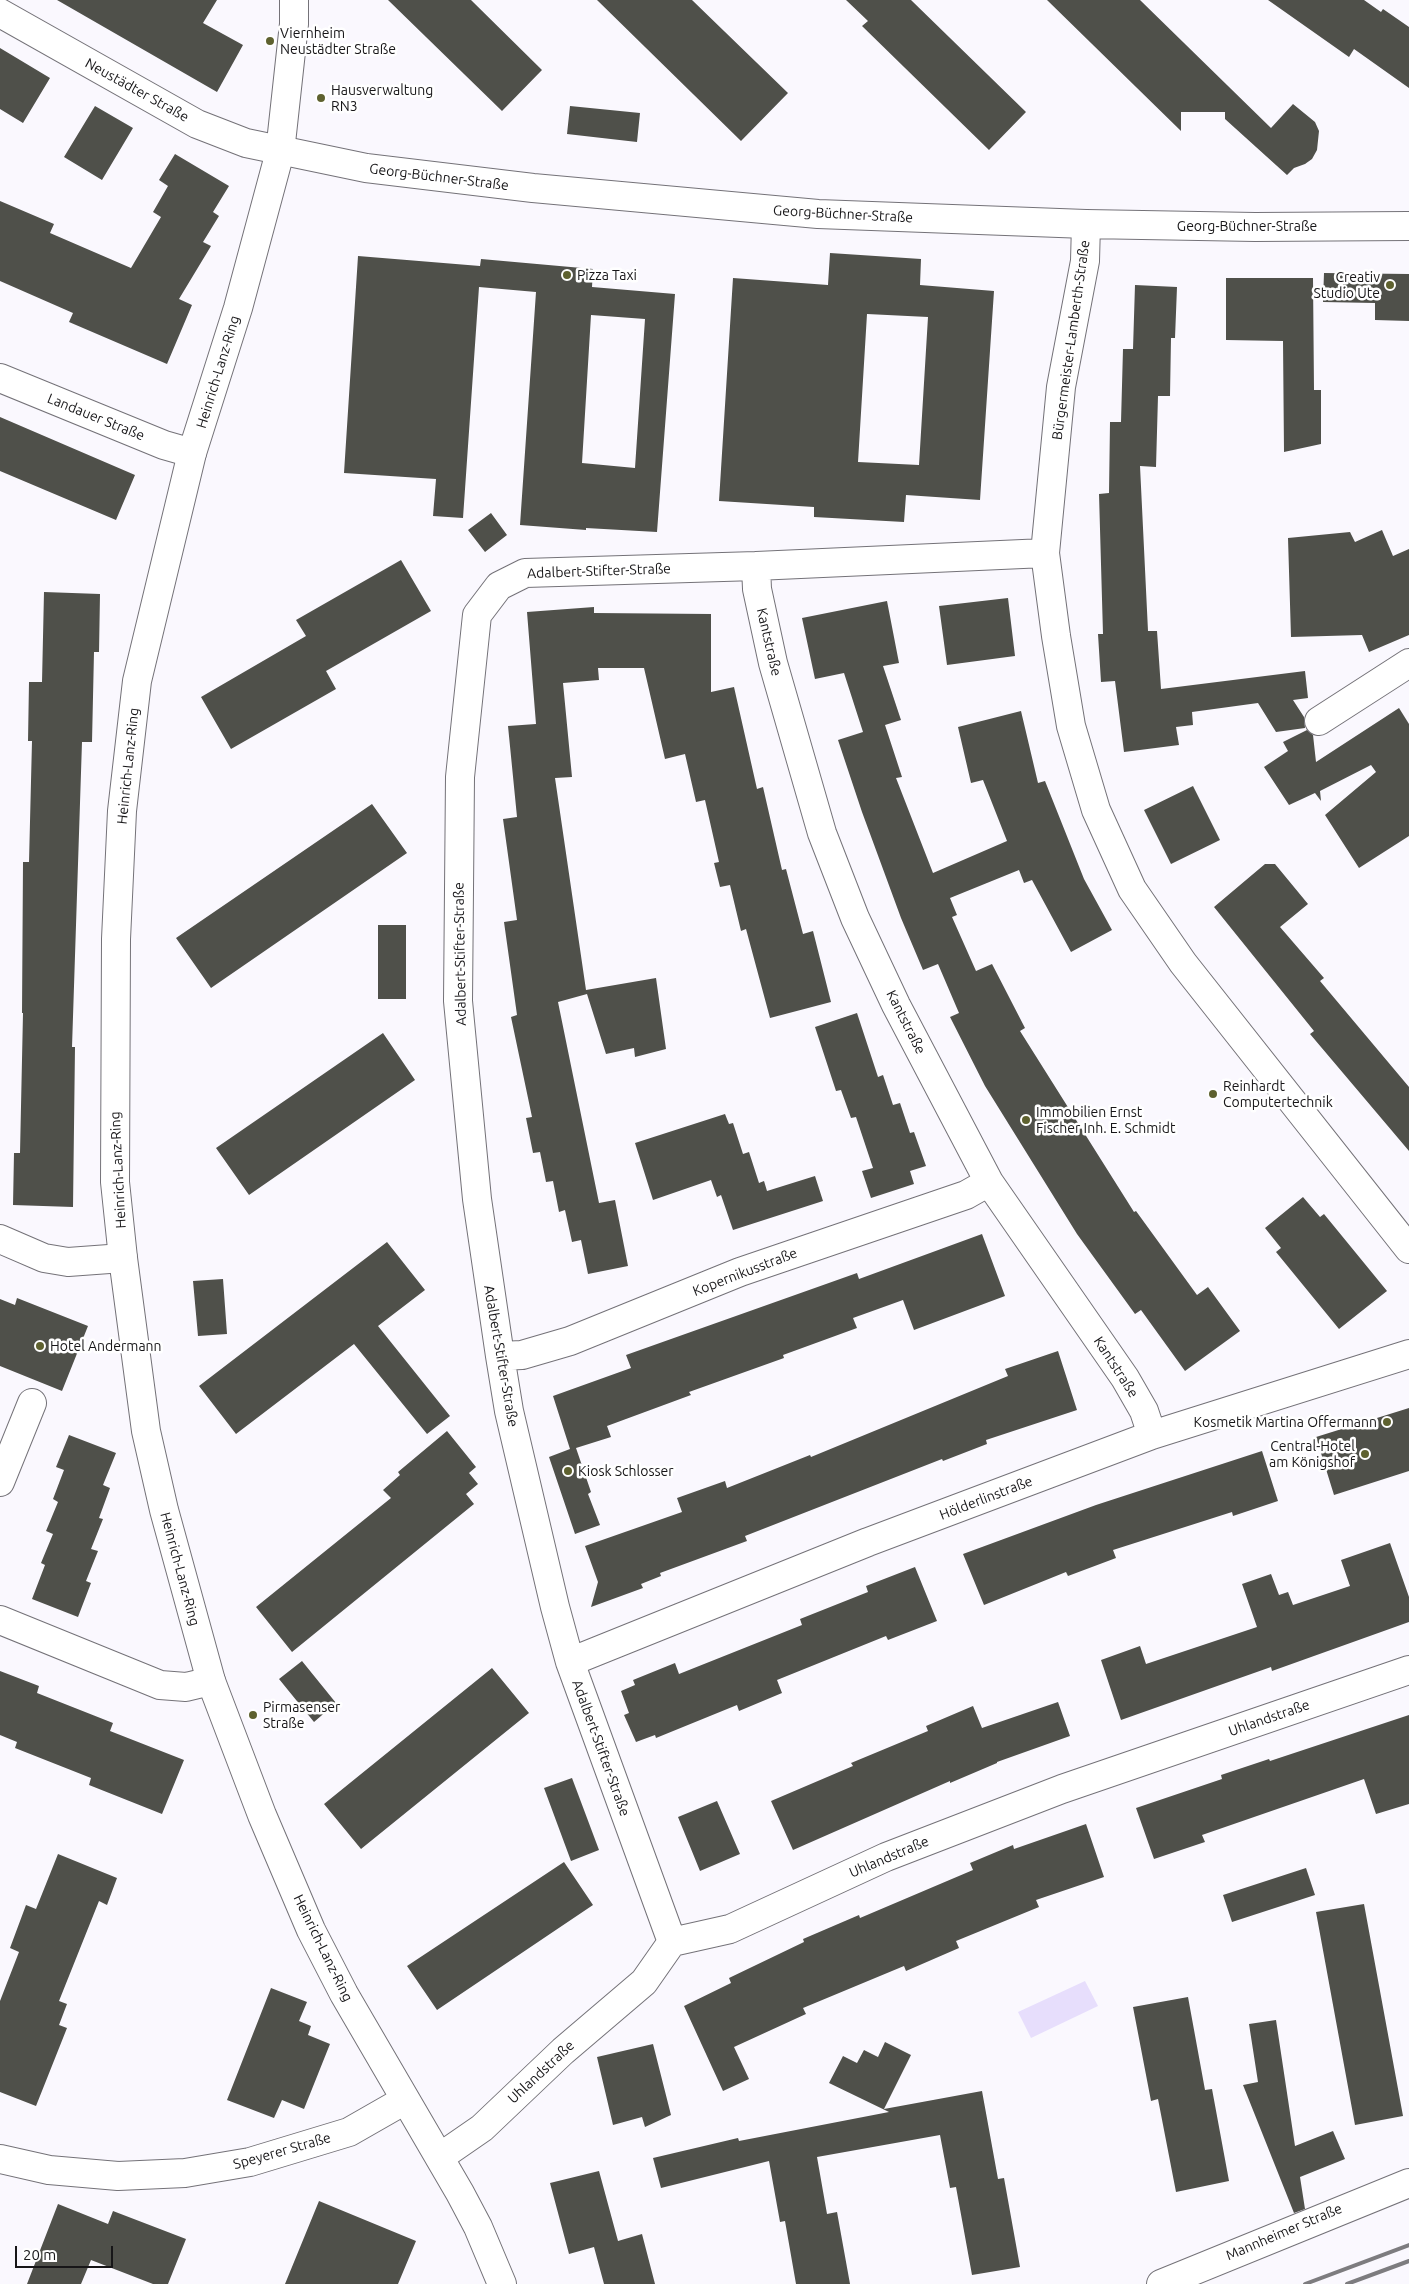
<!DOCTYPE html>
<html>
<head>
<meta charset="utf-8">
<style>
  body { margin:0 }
  #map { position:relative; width:1409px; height:2284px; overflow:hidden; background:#faf8fe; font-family:Ubuntu,sans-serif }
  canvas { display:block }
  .scale { position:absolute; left:15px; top:2246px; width:98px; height:22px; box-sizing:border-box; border:2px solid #171618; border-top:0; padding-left:6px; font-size:15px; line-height:18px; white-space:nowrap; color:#171618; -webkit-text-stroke:4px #fff; paint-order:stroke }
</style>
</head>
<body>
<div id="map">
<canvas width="1409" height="2284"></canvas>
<div class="scale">20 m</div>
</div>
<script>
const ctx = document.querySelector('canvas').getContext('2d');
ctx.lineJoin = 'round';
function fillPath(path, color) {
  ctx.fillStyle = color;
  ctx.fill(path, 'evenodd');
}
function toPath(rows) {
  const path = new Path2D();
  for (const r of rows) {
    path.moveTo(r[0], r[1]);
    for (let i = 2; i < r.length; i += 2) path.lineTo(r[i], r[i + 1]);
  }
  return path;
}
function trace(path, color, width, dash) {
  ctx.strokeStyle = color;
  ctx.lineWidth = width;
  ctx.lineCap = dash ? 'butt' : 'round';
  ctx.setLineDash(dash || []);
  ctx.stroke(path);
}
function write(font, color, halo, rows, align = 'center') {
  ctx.font = font + ' Ubuntu,sans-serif';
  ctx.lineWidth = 5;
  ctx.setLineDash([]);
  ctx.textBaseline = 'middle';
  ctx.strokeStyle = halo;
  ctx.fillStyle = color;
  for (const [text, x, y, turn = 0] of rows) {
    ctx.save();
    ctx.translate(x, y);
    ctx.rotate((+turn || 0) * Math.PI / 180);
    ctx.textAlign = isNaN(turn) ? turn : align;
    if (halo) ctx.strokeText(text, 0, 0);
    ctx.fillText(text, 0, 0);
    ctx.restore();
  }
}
const green = toPath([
  [1085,1981,1098,2006,1031,2038,1018,2012]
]);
const building = toPath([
  [57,0,217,0,203,23,243,45,217,92],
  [388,0,471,0,542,70,502,111],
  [597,0,692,0,788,93,741,141],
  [846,0,911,0,1026,112,989,150,862,26,868,21],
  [1047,0,1140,0,1271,128,1293,104,1315,122,1319,131,1317,150,1312,159,1305,164,1294,168,1287,175,1225,119,1225,112,1181,112,1181,131],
  [1268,0,1364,0,1381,12,1383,9,1409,27,1409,88,1354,49,1349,57],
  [0,48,50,78,23,123,0,109],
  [95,106,133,128,102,180,64,157],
  [570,106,640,113,637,142,567,134],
  [175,154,229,186,213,212,219,216,203,242,211,246,179,299,192,305,167,364,69,322,73,313,0,281,0,201,54,224,50,233,131,268,161,217,153,212,168,186,159,180],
  [830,253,921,259,920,285,994,291,980,500,906,495,904,522,814,517,814,507,719,501,733,278,828,285],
  [867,314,928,317,919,465,858,462],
  [358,256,480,266,481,259,593,269,592,287,675,294,657,532,586,528,586,530,520,525,536,292,479,287,463,518,433,516,436,479,344,473],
  [591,315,645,319,635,468,582,463],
  [1324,273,1409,274,1409,321,1375,320,1375,303,1323,302],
  [1226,278,1313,278,1314,390,1321,390,1321,444,1284,452,1283,341,1226,340],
  [1135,285,1177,287,1175,338,1171,338,1170,396,1158,396,1156,467,1140,466,1148,631,1157,631,1161,689,1305,671,1308,698,1293,700,1304,717,1305,728,1276,732,1258,703,1192,712,1193,725,1176,727,1179,745,1124,752,1115,681,1101,682,1098,634,1103,634,1099,494,1109,493,1110,422,1121,422,1123,349,1133,349],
  [0,417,135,475,116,520,0,471],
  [491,513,507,535,485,552,468,530],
  [1382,530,1393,556,1409,549,1409,635,1369,652,1362,635,1291,637,1288,538,1350,532,1355,542],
  [401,560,431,611,326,671,336,689,231,749,201,697,306,636,296,620],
  [44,592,100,594,99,652,94,652,92,742,82,742,72,1047,75,1047,73,1207,13,1205,14,1153,20,1153,23,1013,22,1013,23,862,29,862,32,741,28,741,29,682,42,682],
  [1008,598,1015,656,947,665,939,606],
  [887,601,899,663,883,666,901,720,885,725,902,777,896,778,933,873,1007,841,983,780,971,783,958,727,1021,711,1038,783,1045,781,1084,879,1112,930,1071,952,1032,880,1024,883,1019,870,950,898,957,915,952,917,976,971,992,964,1025,1028,1020,1031,1134,1212,1136,1211,1197,1295,1208,1287,1240,1331,1185,1371,1141,1310,1135,1314,1077,1234,985,1086,950,1017,959,1013,938,964,923,970,901,918,862,812,838,740,863,732,844,673,815,679,802,618],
  [594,607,594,613,711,614,711,692,734,687,757,789,763,787,782,870,786,869,803,934,813,931,831,1002,770,1018,746,929,741,931,730,885,720,887,714,863,719,862,705,800,696,802,685,754,665,759,644,668,598,668,599,680,563,683,572,777,555,778,586,990,656,978,666,1049,635,1057,634,1048,606,1054,587,994,558,1002,599,1203,615,1200,628,1266,588,1274,581,1240,572,1242,565,1210,559,1212,553,1181,546,1182,540,1152,533,1153,526,1118,532,1117,511,1017,517,1015,504,922,517,920,503,819,517,817,508,726,536,724,527,612],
  [1399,708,1409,724,1409,836,1359,868,1325,815,1376,772,1371,765,1320,791,1321,801,1315,793,1289,805,1264,767,1288,751,1283,742,1307,730,1313,735,1316,762],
  [1193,786,1220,840,1171,864,1144,810],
  [372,804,407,853,211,988,176,938],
  [1265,864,1275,864,1308,904,1280,927,1324,978,1320,981,1409,1087,1409,1151,1310,1034,1314,1031,1214,907],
  [378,925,406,925,406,999,378,999],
  [857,1013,878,1077,883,1075,893,1105,900,1103,910,1133,914,1132,926,1166,910,1171,914,1184,871,1198,862,1171,873,1168,856,1117,851,1118,841,1090,836,1091,815,1027],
  [383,1033,415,1080,249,1195,216,1148],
  [725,1114,729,1124,733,1123,743,1154,749,1152,759,1183,764,1181,767,1191,815,1176,823,1201,733,1230,721,1195,717,1197,711,1180,653,1200,635,1143],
  [1303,1197,1320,1217,1324,1214,1387,1291,1339,1329,1276,1252,1281,1248,1265,1228],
  [982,1234,1005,1296,914,1330,903,1300,853,1318,857,1328,783,1355,784,1358,689,1392,691,1395,607,1426,611,1437,576,1448,591,1492,588,1494,600,1525,575,1534,549,1457,570,1449,553,1396,631,1368,626,1355,857,1273,859,1279],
  [387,1242,425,1290,378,1326,450,1416,427,1434,354,1344,236,1434,199,1386],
  [223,1279,227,1334,198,1336,193,1281],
  [17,1298,88,1326,62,1391,0,1366,0,1299,15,1305],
  [1058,1351,1077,1410,986,1440,987,1444,943,1461,942,1459,745,1536,747,1541,660,1573,661,1576,641,1584,643,1588,591,1607,598,1582,585,1546,682,1512,677,1498,725,1481,727,1488,810,1455,811,1457,1008,1376,1005,1369],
  [1409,1408,1409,1471,1334,1495,1316,1437],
  [447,1431,476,1467,469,1473,478,1484,466,1494,474,1504,292,1652,256,1607,391,1498,383,1490,400,1475,398,1472],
  [69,1435,116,1453,103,1485,110,1488,99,1518,103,1519,91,1549,98,1551,86,1581,91,1583,78,1617,32,1599,45,1565,41,1563,53,1534,46,1531,58,1502,53,1499,64,1470,56,1467],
  [1262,1451,1278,1501,1233,1516,1232,1512,1113,1550,1116,1558,1068,1576,1066,1572,984,1605,963,1554,1096,1505],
  [1390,1543,1409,1597,1409,1622,1272,1671,1271,1667,1121,1720,1101,1660,1140,1646,1146,1664,1257,1627,1242,1584,1271,1574,1279,1595,1288,1592,1293,1605,1350,1586,1341,1560],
  [915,1567,937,1621,888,1640,886,1636,777,1680,782,1693,739,1711,737,1705,656,1738,655,1735,636,1742,624,1715,629,1713,621,1691,635,1685,633,1680,675,1663,679,1674,802,1625,800,1619,868,1592,866,1586],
  [302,1661,336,1703,314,1722,279,1679],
  [492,1668,529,1713,361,1849,324,1804],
  [0,1671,39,1686,37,1693,113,1723,110,1731,184,1760,162,1814,89,1785,91,1778,15,1748,17,1742,0,1735],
  [1058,1702,1070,1736,997,1762,997,1763,950,1783,950,1781,793,1850,771,1801,853,1766,851,1763,928,1731,926,1726,973,1706,982,1728],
  [1409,1715,1409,1804,1376,1814,1364,1779,1202,1835,1205,1842,1154,1859,1136,1808,1222,1779,1221,1775,1269,1759,1270,1761],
  [572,1778,599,1850,571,1861,544,1788],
  [717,1801,740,1854,700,1871,678,1817],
  [1086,1824,1104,1877,1036,1900,1039,1907,956,1941,959,1948,906,1971,904,1966,803,2008,806,2014,734,2047,749,2079,723,2091,684,2006,731,1983,729,1978,804,1942,803,1939,859,1915,860,1918,973,1870,970,1863,1013,1845,1014,1849],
  [58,1854,117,1878,107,1905,99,1901,59,2001,67,2004,59,2025,67,2028,36,2106,0,2092,0,2001,19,1952,10,1948,26,1905,36,1909],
  [564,1862,593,1905,437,2010,407,1966],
  [1306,1868,1315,1895,1232,1922,1223,1895],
  [1364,1904,1403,2116,1355,2125,1316,1912],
  [271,1988,307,2002,299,2021,311,2026,308,2035,330,2044,304,2109,282,2100,274,2118,227,2100],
  [1188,1997,1205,2090,1212,2089,1229,2181,1176,2192,1158,2099,1151,2101,1133,2007],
  [1276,2020,1295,2146,1333,2131,1345,2159,1300,2177,1305,2209,1294,2213,1243,2085,1258,2082,1249,2024],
  [885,2042,911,2055,884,2109,982,2091,998,2179,1004,2178,1020,2267,972,2275,956,2187,950,2188,940,2135,817,2157,827,2214,837,2212,850,2284,796,2284,785,2221,780,2222,769,2161,661,2188,653,2158,738,2138,739,2141,889,2112,829,2083,843,2056,857,2063,864,2050,878,2057],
  [653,2044,671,2115,645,2127,642,2117,613,2125,597,2057],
  [599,2171,618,2241,642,2234,655,2284,604,2284,594,2247,569,2254,550,2183],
  [319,2201,416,2241,398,2284,285,2284],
  [58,2204,108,2224,113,2211,186,2239,168,2284,153,2284,91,2260,81,2284,27,2284]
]);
const minor = toPath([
  [0,13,197,124,246,143,366,168,533,188,818,214,1086,224,1255,227,1409,226],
  [1086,224,1085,261,1061,387,1045,553,1056,636,1071,726,1096,810,1132,889,1183,963,1409,1249],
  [0,378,164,445,192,453],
  [756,566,757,589,773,663,822,833,855,918,896,1005,989,1182,1125,1378,1144,1411,1152,1435],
  [1319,721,1409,663],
  [0,1239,44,1258,68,1262,123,1258],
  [500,1356,522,1355,570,1341,740,1272,966,1195,989,1182],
  [0,1482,32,1403],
  [0,1620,160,1685,186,1687,211,1681],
  [570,1662,868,1542,1152,1435,1409,1354],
  [672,1942,570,1662,555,1607,509,1411,500,1356,477,1199,458,1001,460,777,477,615,499,586,525,573,756,566,1045,553],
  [440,2157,482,2128,563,2051,644,1982,672,1942,730,1929,886,1857,1062,1789,1409,1670],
  [0,2159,49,2170,118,2176,185,2173,250,2162,349,2132,405,2100]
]);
const tertiary = toPath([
  [294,0,294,24,280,152,238,308,192,453,137,681,122,811,116,939,115,1182,123,1258,146,1431,164,1510,211,1681,262,1815,311,1930,344,1994,460,2193,478,2227,502,2284]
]);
const secondary = toPath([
  [1161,2284,1409,2183]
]);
const rail = toPath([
  [1305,2284,1409,2245],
  [1347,2284,1409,2261]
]);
const markers = [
  [270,41,5,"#5e612f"],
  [321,98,5,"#5e612f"],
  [567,275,5,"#5e612f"],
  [1390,285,5,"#5e612f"],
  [1213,1094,5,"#5e612f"],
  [1026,1120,5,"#5e612f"],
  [40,1346,5,"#5e612f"],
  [1387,1422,5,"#5e612f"],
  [1365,1454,5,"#5e612f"],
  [568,1471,5,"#5e612f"],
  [253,1715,5,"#5e612f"]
];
const poiNames = [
  ["Viernheim",280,33],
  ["Neustädter Straße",280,49],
  ["Hausverwaltung",331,90],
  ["RN3",331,106],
  ["Pizza Taxi",577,275],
  ["Creativ",1380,277,"right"],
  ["Studio Ute",1380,293,"right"],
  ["Reinhardt",1223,1086],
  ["Computertechnik",1223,1102],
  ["Immobilien Ernst",1036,1112],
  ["Fischer Inh. E. Schmidt",1036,1128],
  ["Hotel Andermann",50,1346],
  ["Kosmetik Martina Offermann",1377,1422,"right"],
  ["Central-Hotel",1355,1446,"right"],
  ["am Königshof",1355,1462,"right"],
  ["Kiosk Schlosser",578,1471],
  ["Pirmasenser",263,1707],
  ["Straße",263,1723]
];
const streetNames = [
  ["Neustädter Straße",137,90,29],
  ["Georg-Büchner-Straße",439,177,7],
  ["Georg-Büchner-Straße",843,214,3],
  ["Georg-Büchner-Straße",1247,226],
  ["Bürgermeister-Lamberth-Straße",1071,340,-82],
  ["Heinrich-Lanz-Ring",218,372,-73],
  ["Landauer Straße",96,417,22],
  ["Adalbert-Stifter-Straße",599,571,-2],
  ["Kantstraße",769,642,77],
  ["Heinrich-Lanz-Ring",128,766,-84],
  ["Adalbert-Stifter-Straße",460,954,-91],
  ["Kantstraße",906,1022,63],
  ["Heinrich-Lanz-Ring",118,1170,-93],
  ["Kopernikusstraße",745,1272,-21],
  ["Adalbert-Stifter-Straße",501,1356,80],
  ["Kantstraße",1116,1367,57],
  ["Hölderlinstraße",986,1498,-21],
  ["Heinrich-Lanz-Ring",180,1569,75],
  ["Uhlandstraße",1269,1718,-19],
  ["Adalbert-Stifter-Straße",601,1748,70],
  ["Uhlandstraße",889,1857,-23],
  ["Heinrich-Lanz-Ring",323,1948,64],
  ["Uhlandstraße",541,2072,-43],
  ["Speyerer Straße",282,2151,-16],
  ["Mannheimer Straße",1284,2232,-23]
];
fillPath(green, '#e7defc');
fillPath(building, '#4f504a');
trace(minor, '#747278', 30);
trace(tertiary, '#747278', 30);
trace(secondary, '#747278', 30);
trace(minor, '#fff', 28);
trace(tertiary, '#fff', 28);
trace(secondary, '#fff', 28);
trace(rail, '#7d7c7f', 4);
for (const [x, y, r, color] of markers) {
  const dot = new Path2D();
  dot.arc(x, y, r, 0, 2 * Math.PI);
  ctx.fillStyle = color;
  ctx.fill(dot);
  trace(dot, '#fff', 2);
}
write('14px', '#171618', '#fff', poiNames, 'left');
write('14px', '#171618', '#fff', streetNames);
</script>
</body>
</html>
